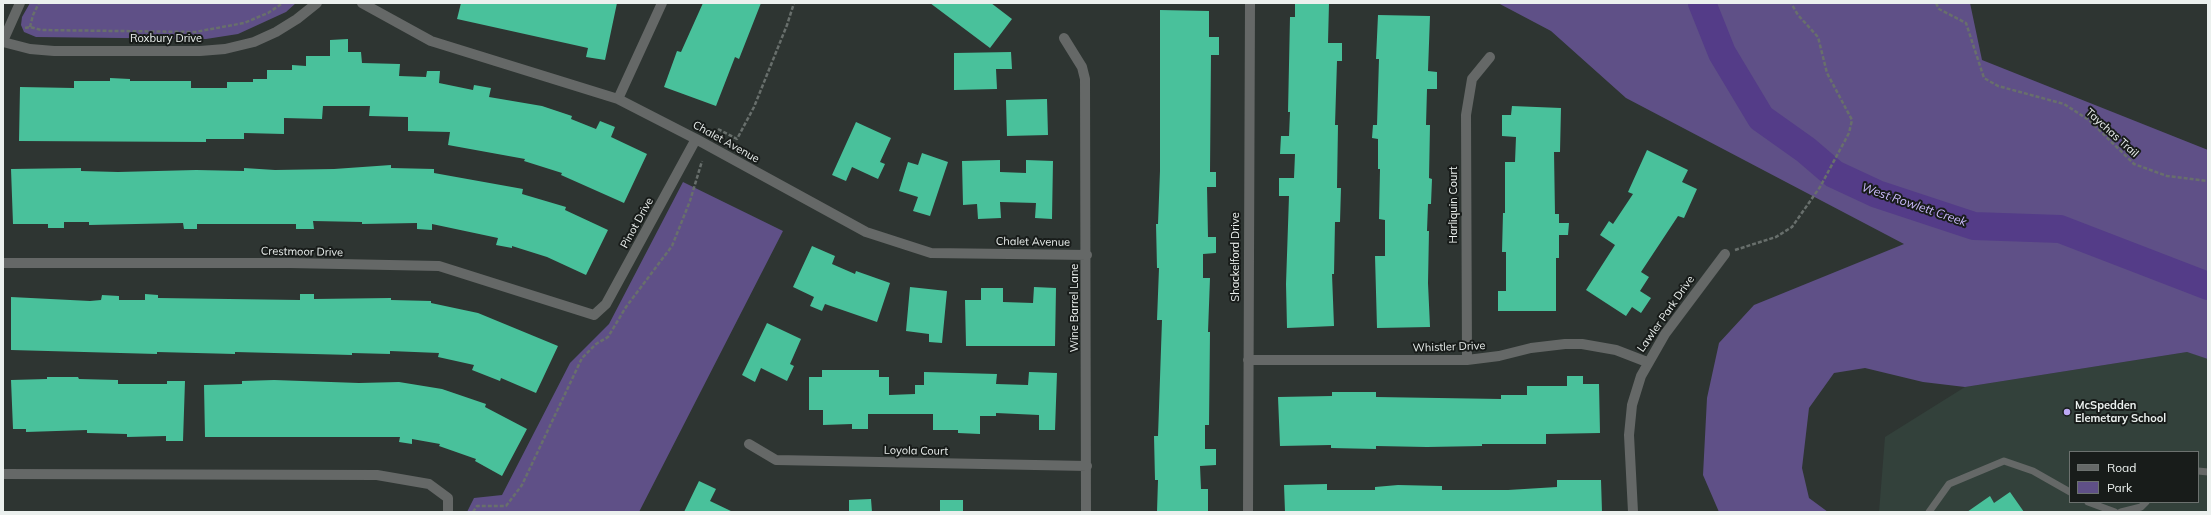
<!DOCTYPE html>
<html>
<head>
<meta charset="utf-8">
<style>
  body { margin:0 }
  #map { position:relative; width:2211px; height:515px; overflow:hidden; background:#2e3532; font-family:Mulish,sans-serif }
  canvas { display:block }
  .frame { position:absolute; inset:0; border:4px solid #ebf0ee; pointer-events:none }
  .legend { position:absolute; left:2069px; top:451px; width:130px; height:52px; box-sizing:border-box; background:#181c1a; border:1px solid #6c716f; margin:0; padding:5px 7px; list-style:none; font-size:12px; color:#ebf0ee }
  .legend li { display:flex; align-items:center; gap:8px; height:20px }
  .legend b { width:20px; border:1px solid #6c716f }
</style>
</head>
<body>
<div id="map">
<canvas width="2211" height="515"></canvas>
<div class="frame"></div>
<ul class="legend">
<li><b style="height:5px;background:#656867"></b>Road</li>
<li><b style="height:11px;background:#5f5087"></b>Park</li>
</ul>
</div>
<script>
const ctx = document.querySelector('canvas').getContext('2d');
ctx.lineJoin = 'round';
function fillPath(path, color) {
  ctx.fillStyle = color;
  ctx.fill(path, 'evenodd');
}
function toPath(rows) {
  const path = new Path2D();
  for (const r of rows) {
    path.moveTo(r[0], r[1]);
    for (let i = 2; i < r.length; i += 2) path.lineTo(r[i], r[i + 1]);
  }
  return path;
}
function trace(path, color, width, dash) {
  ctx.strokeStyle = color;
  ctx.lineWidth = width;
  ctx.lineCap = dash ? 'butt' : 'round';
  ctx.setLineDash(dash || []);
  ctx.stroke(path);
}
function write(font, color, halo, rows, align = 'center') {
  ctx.font = font + ' Mulish,sans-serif';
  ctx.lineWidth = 4;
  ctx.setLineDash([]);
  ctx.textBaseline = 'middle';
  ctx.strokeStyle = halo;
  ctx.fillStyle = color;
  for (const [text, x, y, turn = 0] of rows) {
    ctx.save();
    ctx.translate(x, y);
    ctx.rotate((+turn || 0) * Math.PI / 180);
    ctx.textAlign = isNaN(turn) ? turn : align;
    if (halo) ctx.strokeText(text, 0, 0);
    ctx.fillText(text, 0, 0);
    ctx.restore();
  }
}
const built = toPath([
  [2187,352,2208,358,2208,512,1879,512,1885,437,1965,387],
  [2070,452,2198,452,2198,502,2070,502]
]);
const green = toPath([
  [30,3,296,3,286,12,238,34,206,39,36,37,24,32,21,25,22,17],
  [1498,3,1970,3,1982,60,2208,150,2208,359,2187,352,1965,387,1923,382,1865,368,1834,373,1809,408,1802,468,1809,498,1828,512,1719,512,1703,475,1707,398,1719,343,1754,305,1904,244,1626,98,1551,31],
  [683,182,783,231,639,512,467,512,474,498,502,495,570,363,609,324]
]);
const river = toPath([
  [1702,3,1722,53,1761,118,1806,150,1834,174,1877,194,1974,226,2060,229,2208,286]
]);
const building = toPath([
  [461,3,617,3,605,60,586,57,588,48,457,19],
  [703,3,761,3,739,59,735,57,716,106,664,87,677,51,681,52],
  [930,3,991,3,1012,19,990,48],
  [1295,3,1329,3,1328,43,1342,43,1342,61,1337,61,1335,125,1338,125,1337,188,1341,188,1340,222,1335,222,1334,274,1332,274,1334,326,1287,328,1286,284,1289,196,1279,196,1279,178,1294,178,1295,154,1280,154,1281,136,1289,136,1290,112,1288,112,1290,17,1295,17],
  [1160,10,1209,11,1209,37,1219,37,1219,55,1211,55,1210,172,1216,172,1216,187,1207,187,1208,237,1216,237,1216,253,1203,254,1203,278,1210,278,1208,332,1210,332,1209,425,1205,425,1205,449,1216,449,1216,465,1200,466,1201,489,1208,489,1208,512,1157,512,1158,480,1155,480,1154,436,1158,436,1162,320,1157,320,1159,268,1157,268,1156,224,1158,224,1160,171],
  [1378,15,1430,16,1428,71,1437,72,1437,89,1427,89,1426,125,1430,125,1429,178,1432,179,1431,204,1428,204,1427,231,1429,231,1428,283,1430,327,1377,328,1375,256,1385,256,1385,220,1379,219,1380,169,1378,169,1378,139,1372,138,1373,125,1377,125,1379,59,1376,59],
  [348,39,348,52,361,52,362,63,400,64,399,76,426,77,427,71,440,71,439,83,473,90,474,85,491,88,489,97,542,106,572,116,571,119,596,129,600,121,615,127,611,137,647,154,624,203,561,175,562,173,524,161,525,159,448,145,450,132,408,131,408,117,369,116,370,106,323,106,322,119,284,118,284,134,244,133,244,139,206,139,206,142,19,141,20,87,74,88,74,81,110,81,110,78,130,79,130,81,191,81,191,88,227,88,227,82,253,82,253,79,267,79,267,70,292,70,292,65,306,66,306,56,330,56,330,40],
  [1011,52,1012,69,996,69,997,89,954,90,954,53],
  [1047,99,1048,135,1007,136,1006,100],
  [1512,106,1561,108,1560,152,1554,152,1555,214,1559,214,1559,223,1569,223,1568,235,1559,235,1559,258,1556,258,1556,311,1498,311,1498,291,1506,291,1506,252,1502,252,1503,213,1505,213,1505,162,1515,162,1516,137,1502,136,1502,115,1511,115],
  [856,122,891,138,880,162,885,164,878,179,852,167,846,181,832,175],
  [1647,150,1688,170,1682,182,1697,189,1684,218,1678,216,1641,272,1649,277,1640,291,1651,298,1641,313,1632,307,1626,316,1586,290,1615,245,1600,235,1609,221,1613,224,1633,194,1628,192],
  [922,153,948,162,930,216,913,211,918,197,899,191,908,162,918,165],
  [1000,160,1000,172,1026,173,1026,160,1053,161,1052,219,1035,218,1036,203,1000,202,1001,218,978,219,977,204,963,205,962,161],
  [391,165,391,168,434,169,434,173,523,189,522,194,566,207,565,210,608,230,586,275,547,257,512,246,512,248,496,245,498,238,432,224,432,230,417,229,417,223,362,224,362,222,313,221,314,229,296,229,296,224,197,224,197,229,184,229,183,223,89,225,89,222,64,222,64,228,48,228,48,224,13,224,11,169,81,168,81,171,118,172,196,170,244,171,244,168,275,170,334,169],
  [812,246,835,256,832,264,855,274,856,271,890,283,877,322,825,304,822,311,810,306,814,297,793,287],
  [910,287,947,291,942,343,929,342,929,334,906,331],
  [1034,287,1056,288,1055,346,966,346,965,300,981,300,981,288,1003,288,1003,302,1033,303],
  [145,294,158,295,158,298,300,300,300,294,314,294,314,299,391,298,391,300,431,301,431,303,478,313,558,346,536,393,501,378,500,381,472,370,474,365,438,357,439,353,390,351,390,354,352,353,352,355,235,352,235,354,157,352,157,354,11,350,11,297,90,301,101,300,102,295,119,296,119,300,145,300],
  [767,323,801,339,790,364,794,366,787,381,761,368,755,382,742,375],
  [822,370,879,370,879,377,889,377,889,395,915,394,915,385,924,385,924,372,997,374,996,384,1028,385,1029,372,1057,373,1055,430,1039,430,1039,415,996,413,996,416,980,416,980,434,958,433,958,430,933,430,933,414,868,414,868,429,852,429,852,424,823,425,823,410,809,410,809,377,822,377],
  [1567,376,1583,376,1583,384,1599,384,1600,433,1546,434,1546,444,1482,444,1482,446,1427,447,1376,446,1376,449,1331,448,1331,445,1280,446,1278,397,1332,396,1332,392,1376,392,1376,397,1501,399,1501,395,1527,395,1527,386,1567,386],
  [47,377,78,377,79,379,118,380,118,384,167,384,167,381,185,381,183,441,166,441,166,436,127,437,127,434,87,433,87,430,26,432,26,429,13,429,11,380,47,379],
  [274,380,359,383,399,382,442,389,486,404,485,407,527,429,502,476,475,461,476,459,439,446,440,444,412,439,412,444,399,442,400,437,205,437,204,385,242,384,242,381],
  [1557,480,1601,480,1602,512,1285,512,1284,485,1327,484,1327,490,1375,490,1375,487,1398,485,1442,486,1442,490,1508,490,1557,487],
  [699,481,716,489,710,501,733,512,684,512],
  [2010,492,2024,512,1967,512,1990,496,1994,503],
  [871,499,872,512,849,512,849,500],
  [940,500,963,500,963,512,940,512]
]);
const path = toPath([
  [1936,3,1939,9,1966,23,1984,78,1998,86,2064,104,2089,120,2134,164,2167,176,2208,181],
  [30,27,33,15,39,3],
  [25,28,30,27,41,30,195,32,244,23,268,13,283,3],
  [718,129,737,139,754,107,787,25,794,3],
  [1735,250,1776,237,1792,227,1820,187,1849,133,1852,120,1827,73,1818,37,1798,15,1791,3],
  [473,512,477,506,506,506,522,485,582,358,596,344,608,337,626,307,672,246,690,201,702,161]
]);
const service = toPath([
  [2198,471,2208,472],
  [2088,502,2115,512],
  [1929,512,1949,484,2004,461,2033,471,2070,492],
  [2121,512,2141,507,2146,502]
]);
const minor = toPath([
  [362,3,431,41,618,99,696,139,866,232,931,253,1087,255],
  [1064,38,1082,67,1085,79,1086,512],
  [3,41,20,3],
  [3,42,30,49,54,51,200,51,225,49,254,42,276,32,297,19,317,3],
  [618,99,662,3],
  [3,263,290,263,439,266,594,315,606,304,696,139],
  [1248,360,1467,360,1499,356,1531,348,1565,344,1582,344,1616,350,1647,362],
  [1467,360,1466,115,1472,79,1490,57],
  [749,444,776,460,1087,466],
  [3,474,377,475,429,484,448,498,448,512],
  [1248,512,1250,3],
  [1633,512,1629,435,1632,405,1641,376,1665,334,1725,254]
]);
const markers = [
  [2067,412,4,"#bda9f5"]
];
const streetNames = [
  ["Roxbury Drive",166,39],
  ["Taychas Trail",2112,133,42],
  ["Chalet Avenue",726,142,29],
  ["Harliquin Court",1454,205,-90],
  ["Pinot Drive",637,223,-61],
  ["Chalet Avenue",1033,242,1],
  ["Crestmoor Drive",302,252,1],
  ["Shackelford Drive",1236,257,-90],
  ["Wine Barrel Lane",1075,308,-90],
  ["Lawler Park Drive",1666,314,-55],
  ["Whistler Drive",1449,347,-2],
  ["Loyola Court",916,451,1]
];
const poiNames = [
  ["McSpedden",2075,406],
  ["Elemetary School",2075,419]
];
const waterNames = [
  ["West Rowlett Creek",1914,205,19]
];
fillPath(built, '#33413b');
fillPath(green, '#5f5087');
trace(river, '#543c88', 28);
fillPath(building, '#49c19b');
trace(path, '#686f6c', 2.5, [4, 2]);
trace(service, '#656867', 7);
trace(minor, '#656867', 10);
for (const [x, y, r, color] of markers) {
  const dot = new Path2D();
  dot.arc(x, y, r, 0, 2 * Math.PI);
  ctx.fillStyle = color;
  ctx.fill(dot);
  trace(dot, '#181c1a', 1.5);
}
write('11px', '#ebf0ee', '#181c1a', streetNames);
write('bold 11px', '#ebf0ee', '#181c1a', poiNames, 'left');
write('italic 12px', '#cbbbfc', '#181c1a', waterNames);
</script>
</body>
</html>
